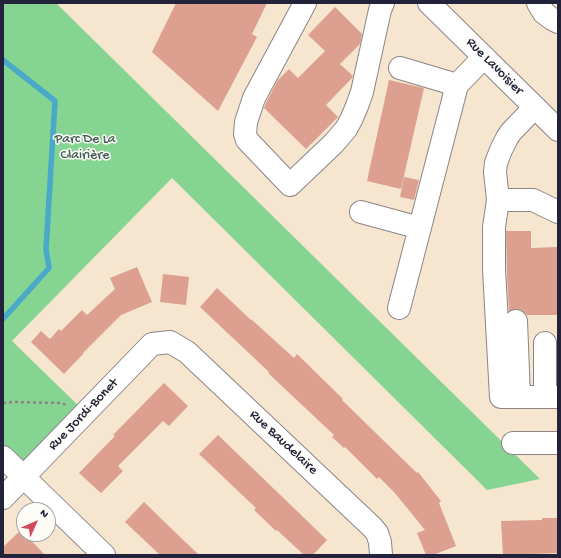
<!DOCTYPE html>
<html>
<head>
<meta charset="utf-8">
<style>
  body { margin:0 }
  #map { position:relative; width:561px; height:558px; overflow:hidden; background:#f6e6d0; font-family:"Gochi Hand",sans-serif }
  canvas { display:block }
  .frame { position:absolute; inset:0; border:4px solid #22223b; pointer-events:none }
  .north { position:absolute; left:16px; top:502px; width:40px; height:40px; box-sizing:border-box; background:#fdfcf7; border:1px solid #a5a5ac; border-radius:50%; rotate:45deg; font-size:11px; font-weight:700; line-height:16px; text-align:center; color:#22223b }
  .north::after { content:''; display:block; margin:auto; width:14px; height:18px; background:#d1495b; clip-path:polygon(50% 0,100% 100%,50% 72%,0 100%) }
</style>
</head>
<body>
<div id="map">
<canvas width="561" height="558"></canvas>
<div class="frame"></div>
<div class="north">N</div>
</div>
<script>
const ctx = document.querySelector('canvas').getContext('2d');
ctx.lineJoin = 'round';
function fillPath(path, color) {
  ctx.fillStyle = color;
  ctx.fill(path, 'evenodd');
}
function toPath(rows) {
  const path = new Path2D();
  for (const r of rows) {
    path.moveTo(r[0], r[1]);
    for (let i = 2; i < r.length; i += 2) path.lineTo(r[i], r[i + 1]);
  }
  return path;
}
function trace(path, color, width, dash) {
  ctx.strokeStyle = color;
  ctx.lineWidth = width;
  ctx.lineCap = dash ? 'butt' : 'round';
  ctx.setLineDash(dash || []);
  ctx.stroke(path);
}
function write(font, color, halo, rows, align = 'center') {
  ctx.font = font + ' "Gochi Hand",sans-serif';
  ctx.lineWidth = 3;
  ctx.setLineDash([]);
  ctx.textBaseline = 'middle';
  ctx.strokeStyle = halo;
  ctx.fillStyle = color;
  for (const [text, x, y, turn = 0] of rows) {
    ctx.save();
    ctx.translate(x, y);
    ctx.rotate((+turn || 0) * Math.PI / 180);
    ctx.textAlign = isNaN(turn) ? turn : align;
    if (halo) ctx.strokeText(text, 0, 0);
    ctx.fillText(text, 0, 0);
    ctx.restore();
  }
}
const green = toPath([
  [3,3,56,3,540,479,487,490,172,178,12,341,86,413,24,477,3,457]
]);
const stream = toPath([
  [3,60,55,101,46,249,49,268,3,319]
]);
const building = toPath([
  [176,3,267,3,252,34,257,37,218,111,152,52],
  [335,7,362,34,360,44,340,64,353,76,352,78,326,105,338,117,306,149,264,108,266,103,278,80,289,69,298,78,325,51,308,35],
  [389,80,424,88,401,189,367,181],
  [404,177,419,180,414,200,400,197],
  [506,231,531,231,531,248,558,247,558,315,527,315,522,310,516,309,509,311,507,276],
  [137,267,152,302,121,315,83,353,84,353,64,374,31,342,41,331,50,339,59,329,61,331,82,310,87,315,115,289,110,278],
  [163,274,189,277,186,305,160,302],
  [217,288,251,320,251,319,294,358,297,354,343,399,342,400,385,442,417,473,418,472,441,501,439,503,456,546,433,555,426,555,417,533,425,530,394,492,379,477,377,479,345,447,344,448,332,437,334,435,268,373,269,372,200,307],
  [164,383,188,406,169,426,163,421,118,466,123,471,101,493,79,473,115,436,113,435],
  [218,435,327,540,313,555,304,555,277,530,276,531,254,510,256,508,199,454],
  [144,502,176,533,199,555,160,555,125,522],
  [542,518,558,518,558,553,503,555,501,521,542,520],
  [21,530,24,534,25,534,45,555,3,555,3,547]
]);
const path = toPath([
  [3,403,13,402,60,403,67,405]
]);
const minor = toPath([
  [305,3,254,98,246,122,245,134,247,140,290,185,334,143,346,129,351,120,357,106,362,92,380,10,383,3],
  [429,3,558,130],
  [538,3,544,13,552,19,558,22],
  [400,68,457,85,484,57],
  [535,107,511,132,507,138,501,150,496,163,495,172,498,200,533,200,558,212],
  [498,200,494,227,494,269,501,397,558,397],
  [361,212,420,228],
  [399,308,457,85],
  [516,321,519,397],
  [545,397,545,343],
  [513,443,558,443],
  [3,457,104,555],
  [3,498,152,344,170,342,187,352,373,528,377,533,380,542,381,555]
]);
const streetNames = [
  ["Rue Lavoisier",494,67,45],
  ["Rue Jordi-Bonet",84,415,-46],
  ["Rue Baudelaire",283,443,43]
];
const parkNames = [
  ["Parc De La",85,140],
  ["Clairière",85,156]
];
fillPath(green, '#86d492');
trace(stream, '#48a9c8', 5.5);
fillPath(building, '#dc9f90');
trace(minor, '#8c8486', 24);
trace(path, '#8c8486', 2.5, [3, 3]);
trace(minor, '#fff', 22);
write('14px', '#22223b', '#fdfcf7', streetNames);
write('14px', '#456059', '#fdfcf7', parkNames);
</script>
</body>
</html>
